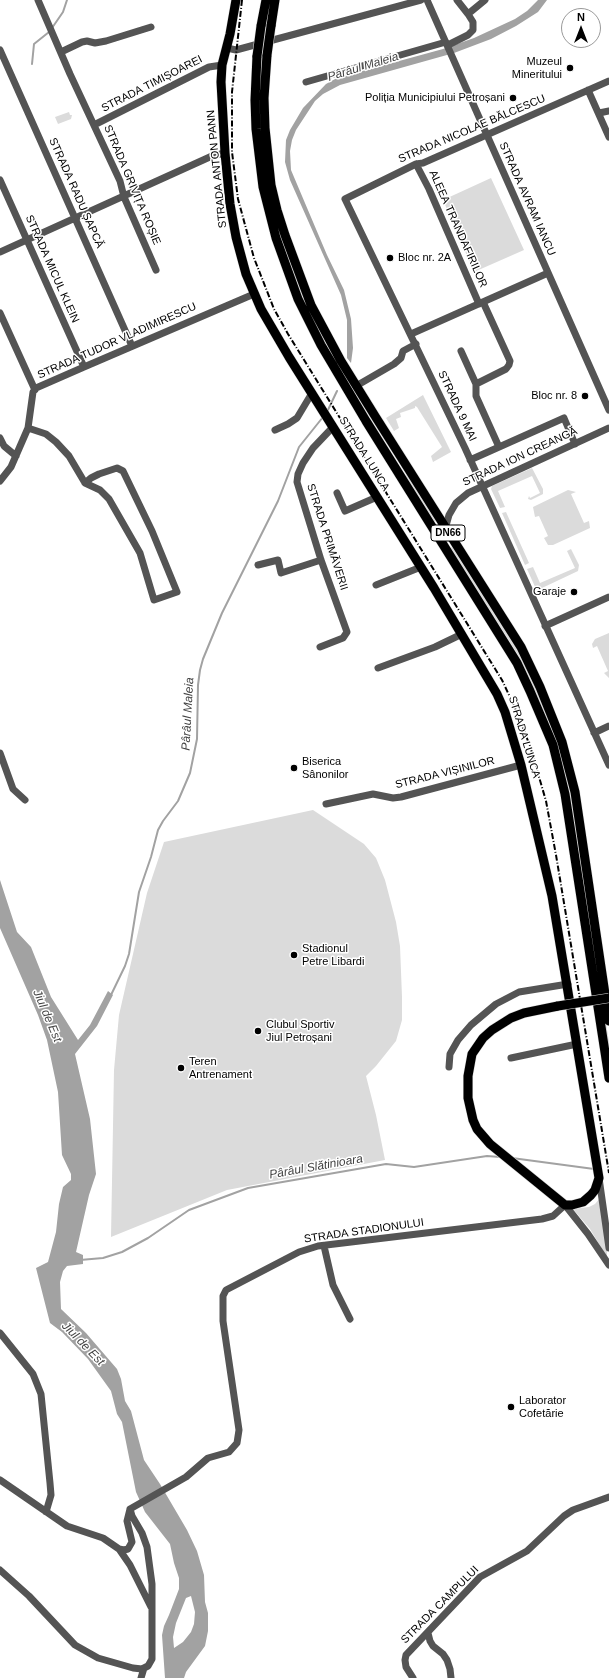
<!DOCTYPE html>
<html>
<head>
<meta charset="utf-8">
<style>
  body { margin:0 }
  #map { position:relative; width:609px; height:1678px; overflow:hidden; background:#fff; font-family:Helvetica,sans-serif }
  canvas { display:block }
  .north { position:absolute; left:561px; top:8px; width:40px; height:40px; box-sizing:border-box; background:#fff; border:1px solid #999; border-radius:50%; rotate:0deg; font-size:11px; font-weight:700; line-height:16px; text-align:center; color:#000 }
  .north::after { content:''; display:block; margin:auto; width:14px; height:18px; background:#000; clip-path:polygon(50% 0,100% 100%,50% 72%,0 100%) }
</style>
</head>
<body>
<div id="map">
<canvas width="609" height="1678"></canvas>
<div class="north">N</div>
</div>
<script>
const ctx = document.querySelector('canvas').getContext('2d');
ctx.lineJoin = 'round';
function fillPath(path, color) {
  ctx.fillStyle = color;
  ctx.fill(path, 'evenodd');
}
function toPath(rows) {
  const path = new Path2D();
  for (const r of rows) {
    path.moveTo(r[0], r[1]);
    for (let i = 2; i < r.length; i += 2) path.lineTo(r[i], r[i + 1]);
  }
  return path;
}
function trace(path, color, width, dash) {
  ctx.strokeStyle = color;
  ctx.lineWidth = width;
  ctx.lineCap = dash ? 'butt' : 'round';
  ctx.setLineDash(dash || []);
  ctx.stroke(path);
}
function write(font, color, halo, rows, align = 'center') {
  ctx.font = font + ' Helvetica,sans-serif';
  ctx.lineWidth = 3;
  ctx.setLineDash([]);
  ctx.textBaseline = 'middle';
  ctx.strokeStyle = halo;
  ctx.fillStyle = color;
  for (const [text, x, y, turn = 0] of rows) {
    ctx.save();
    ctx.translate(x, y);
    ctx.rotate((+turn || 0) * Math.PI / 180);
    ctx.textAlign = isNaN(turn) ? turn : align;
    if (halo) ctx.strokeText(text, 0, 0);
    ctx.fillText(text, 0, 0);
    ctx.restore();
  }
}
const green = toPath([
  [69,112,70,115,72,115,71,119,58,124,55,117],
  [491,178,524,250,474,272,443,200],
  [423,395,451,452,433,462,431,456,442,447,417,407,415,406,415,408,400,413,401,417,396,419,399,428,394,431,386,418],
  [532,468,543,489,543,494,531,500,528,499,529,496,530,498,540,493,532,476,498,491,505,507,500,508,491,489,492,486],
  [407,475,436,521,434,522,405,476],
  [568,490,576,492,571,494,584,523,589,521,590,528,553,545,548,545,544,538,548,536,539,516,535,517,533,507],
  [506,512,529,563,525,565,502,513],
  [453,547,516,647,535,685,559,746,569,784,609,1042,609,1060,571,807,560,757,528,676,518,655,450,548],
  [571,549,579,565,578,571,542,588,536,589,527,569,533,567,540,583,575,568,567,551],
  [609,633,609,678,604,673,608,671,597,646,593,648,592,644,595,639],
  [313,810,364,844,376,858,385,880,396,922,400,946,402,997,402,1020,396,1041,376,1066,366,1076,376,1115,385,1160,227,1190,111,1237,114,1070,119,1015,147,893,164,842],
  [600,1198,607,1250,607,1257,590,1229,573,1209,589,1207,595,1204]
]);
const water = toPath([
  [538,0,547,0,538,12,516,26,491,39,454,53,340,85,323,94,315,101,296,130,292,140,290,151,291,170,327,255,344,290,351,319,353,348,351,363,347,358,347,320,341,295,290,180,285,162,286,140,290,130,303,108,326,84,337,78,443,49,474,38,515,19,527,11],
  [0,880,17,932,31,947,51,997,78,1040,90,1025,108,991,113,995,97,1026,75,1054,90,1119,96,1174,89,1195,76,1252,83,1255,83,1264,67,1266,63,1271,60,1282,61,1309,86,1333,117,1369,121,1379,125,1401,131,1411,144,1460,160,1484,187,1530,197,1551,204,1575,205,1602,208,1613,208,1631,205,1646,186,1672,184,1678,165,1678,162,1635,164,1626,169,1615,179,1589,179,1578,174,1563,170,1544,145,1512,136,1492,122,1422,117,1414,111,1391,88,1359,62,1332,50,1323,36,1268,48,1262,56,1232,59,1204,63,1187,71,1180,71,1174,62,1155,58,1092,47,1040,38,1015,0,928],
  [191,1596,195,1612,194,1624,191,1632,183,1642,174,1648,173,1637,176,1623,186,1598]
]);
const stream = toPath([
  [52,28,63,12,67,0],
  [32,64,34,44,49,32],
  [327,412,337,391],
  [111,995,125,966,129,954,139,892,151,857,158,830,163,821,178,801,190,773,197,739,198,685,200,670,203,659,222,613,278,501,299,447,323,417],
  [512,1158,594,1169],
  [80,1260,103,1258,122,1252,148,1238,189,1210,248,1188,386,1164,414,1167,487,1156,500,1157]
]);
const minor = toPath([
  [38,0,70,74,120,181,124,197,156,270],
  [427,0,609,410],
  [457,0,468,14,485,0],
  [448,45,468,35,473,30,473,22,468,14],
  [227,48,236,50,421,0],
  [0,50,132,346],
  [61,52,82,42,87,41,95,43,106,41,151,27],
  [609,81,423,163,416,164,345,199,465,448,609,765],
  [306,82,446,42],
  [588,90,609,137],
  [599,113,609,111],
  [94,125,209,67,222,65],
  [416,164,429,189,479,304],
  [0,180,84,367],
  [0,252,212,156,225,153],
  [0,313,35,390],
  [411,334,548,273],
  [461,351,476,384,476,396,499,447],
  [476,384,506,369,509,365,510,361,483,302],
  [356,386,394,364,401,358,403,351,416,344],
  [275,430,288,424,297,418,312,393],
  [0,438,4,446,16,456],
  [470,460,564,418,575,444],
  [0,481,11,467,28,428],
  [85,483,91,478,99,474,117,468,123,471,152,531,177,592,154,600,140,553,109,499,100,490,85,483,69,456,56,442,46,434,28,428,33,392,36,388,84,367,254,294],
  [337,493,345,511,377,497],
  [436,535,445,529,449,515,456,503,468,493,609,428],
  [258,565,278,560,281,573,321,560],
  [376,585,421,567],
  [545,626,609,597],
  [320,647,343,638,347,632,321,560,297,482,298,474,303,463,313,448,333,427],
  [378,668,435,647,462,634],
  [594,733,609,726],
  [0,753,13,789,25,800],
  [326,804,373,794,393,798,401,797,521,765],
  [511,1058,577,1044],
  [449,1067,450,1054,458,1040,471,1025,496,1004,519,992,568,984],
  [599,1178,609,1248],
  [324,1246,333,1285,350,1319],
  [0,1333,33,1374,41,1394,50,1483,51,1495,46,1512],
  [0,1480,67,1526,103,1538,119,1549,124,1550,128,1549,132,1542,127,1521,130,1509,186,1477,208,1458,229,1452,237,1443,239,1430,223,1321,223,1296,226,1290,299,1252,318,1246,542,1219,553,1216,565,1205,588,1234,609,1265],
  [119,1549,130,1565,151,1607],
  [0,1570,29,1596,75,1645,98,1658,133,1668,142,1669,148,1666,152,1659,152,1584,147,1547,142,1533,132,1516,130,1509],
  [428,1633,430,1641,433,1646,443,1654,447,1660,450,1669,451,1678],
  [141,1678,144,1668],
  [413,1678,406,1667,405,1660,406,1655,480,1577,527,1551,564,1516,573,1510,609,1497]
]);
const major = toPath([
  [236,0,230,34,222,65,221,82,225,153,230,204,236,237,246,274,261,309,289,357,434,588,497,694,505,712,521,765,552,896,599,1178,595,1190,591,1195,583,1202,572,1205,565,1205,490,1144,477,1129,473,1120,468,1098,468,1076,472,1054,483,1038,492,1030,511,1018,524,1013,558,1006],
  [261,26,266,0],
  [271,26,275,0],
  [267,55,264,98,265,128,271,185,277,210,285,235,311,305,341,361,375,416,521,647,540,687,562,742,575,792,609,1021],
  [257,56,255,100,256,129,263,187,276,238,298,299,321,345,366,421,517,663,530,691,553,745,565,794,609,1078]
]);
const rail = toPath([
  [242,0,232,92,232,152,238,199,254,258,274,309,288,334,502,680,515,708,530,746,546,801,556,855,609,1173]
]);
const majorBridge = toPath([
  [267,55,271,26],
  [257,56,261,26],
  [558,1006,609,998]
]);
const markers = [
  [570,68,4,"#000"],
  [513,98,4,"#000"],
  [390,258,4,"#000"],
  [585,396,4,"#000"],
  [574,592,4,"#000"],
  [294,768,4,"#000"],
  [294,955,4,"#000"],
  [258,1031,4,"#000"],
  [181,1068,4,"#000"],
  [511,1407,4,"#000"]
];
const shields = [
  [448,533,34]
];
const shieldNames = [
  ["DN66",448,533]
];
const poiNames = [
  ["Muzeul",562,62,"right"],
  ["Mineritului",562,75,"right"],
  ["Poliția Municipiului Petroșani",505,98,"right"],
  ["Bloc nr. 2A",398,258],
  ["Bloc nr. 8",577,396,"right"],
  ["Garaje",566,592,"right"],
  ["Biserica",302,762],
  ["Sânonilor",302,775],
  ["Stadionul",302,949],
  ["Petre Libardi",302,962],
  ["Clubul Sportiv",266,1025],
  ["Jiul Petroșani",266,1038],
  ["Teren",189,1062],
  ["Antrenament",189,1075],
  ["Laborator",519,1401],
  ["Cofetărie",519,1414]
];
const streetNames = [
  ["STRADA TIMIȘOAREI",152,84,-27],
  ["STRADA NICOLAE BĂLCESCU",472,129,-23],
  ["STRADA ANTON PANN",217,169,-96],
  ["STRADA GRIVIȚA ROȘIE",132,185,67],
  ["STRADA RADU ȘAPCĂ",76,193,66],
  ["STRADA AVRAM IANCU",527,199,66],
  ["ALEEA TRANDAFIRILOR",458,229,66],
  ["STRADA MICUL KLEIN",52,269,66],
  ["STRADA TUDOR VLADIMIRESCU",117,341,-24],
  ["STRADA 9 MAI",457,406,65],
  ["STRADA LUNCA",364,454,58],
  ["STRADA ION CREANGĂ",520,457,-25],
  ["STRADA PRIMĂVERII",327,537,72],
  ["STRADA LUNCA",524,737,73],
  ["STRADA VIȘINILOR",445,773,-14],
  ["STRADA STADIONULUI",364,1231,-8],
  ["STRADA CAMPULUI",440,1605,-45]
];
const waterNames = [
  ["Pârâul Maleia",363,67,-17],
  ["Pârâul Maleia",188,714,-87],
  ["Jiul de Est",47,1016,67],
  ["Pârâul Slătinioara",316,1167,-10],
  ["Jiul de Est",83,1344,46]
];
fillPath(green, '#dbdbdb');
fillPath(water, '#a2a2a2');
trace(stream, '#a2a2a2', 2);
trace(major, '#dbdbdb', 10);
trace(minor, '#545454', 7);
trace(major, '#000', 9);
trace(rail, '#000', 2, [6, 2, 1, 2]);
trace(majorBridge, '#dbdbdb', 10, []);
trace(majorBridge, '#000', 9);
for (const [x, y, r, color] of markers) {
  const dot = new Path2D();
  dot.arc(x, y, r, 0, 2 * Math.PI);
  ctx.fillStyle = color;
  ctx.fill(dot);
  trace(dot, '#fff', 1.5);
}
for (const [x, y, w] of shields) {
  const box = new Path2D();
  box.roundRect(x - w / 2, y - 8, w, 16, 3);
  ctx.fillStyle = '#fff';
  ctx.fill(box);
  trace(box, '#000', 1);
}
write('bold 10px', '#000', null, shieldNames);
write('11px', '#000', '#fff', poiNames, 'left');
write('11px', '#000', '#fff', streetNames);
write('italic 12px', '#434343', '#fff', waterNames);
</script>
</body>
</html>
